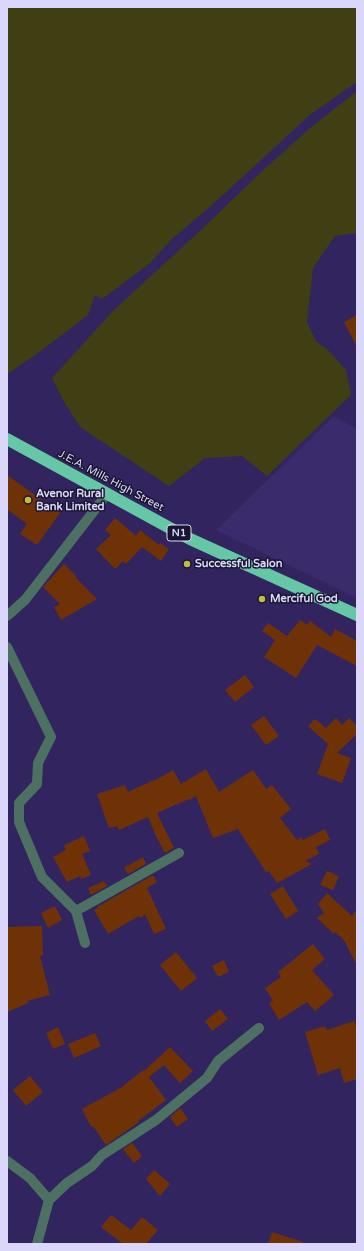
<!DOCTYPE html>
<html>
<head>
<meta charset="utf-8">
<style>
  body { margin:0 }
  #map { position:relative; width:364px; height:1251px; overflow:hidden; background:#32255f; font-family:"Varela Round",sans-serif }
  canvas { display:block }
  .frame { position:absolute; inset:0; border:8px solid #dad7fb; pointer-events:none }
</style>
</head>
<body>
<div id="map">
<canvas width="364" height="1251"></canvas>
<div class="frame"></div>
</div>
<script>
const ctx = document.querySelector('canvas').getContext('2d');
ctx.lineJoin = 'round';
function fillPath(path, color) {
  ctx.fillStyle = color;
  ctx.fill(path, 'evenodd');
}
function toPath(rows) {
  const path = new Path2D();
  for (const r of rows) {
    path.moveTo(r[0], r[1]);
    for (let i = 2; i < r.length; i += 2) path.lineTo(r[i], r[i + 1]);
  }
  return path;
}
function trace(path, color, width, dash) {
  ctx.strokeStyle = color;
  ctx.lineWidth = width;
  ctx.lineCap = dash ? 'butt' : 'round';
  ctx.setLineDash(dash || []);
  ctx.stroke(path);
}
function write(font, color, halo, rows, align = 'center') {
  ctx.font = font + ' "Varela Round",sans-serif';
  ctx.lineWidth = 3;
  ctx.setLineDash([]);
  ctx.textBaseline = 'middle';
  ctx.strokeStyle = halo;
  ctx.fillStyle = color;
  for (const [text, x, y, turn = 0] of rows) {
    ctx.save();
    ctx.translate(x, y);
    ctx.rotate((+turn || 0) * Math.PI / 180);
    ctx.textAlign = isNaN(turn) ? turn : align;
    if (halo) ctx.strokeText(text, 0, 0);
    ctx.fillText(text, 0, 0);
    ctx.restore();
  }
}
const built = toPath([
  [334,416,357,429,357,598,216,530]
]);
const green = toPath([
  [7,7,357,7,357,82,311,114,212,205,173,238,149,264,102,299,95,295,88,315,38,353,7,374],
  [357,91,357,233,335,236,313,268,307,322,316,341,328,350,346,370,351,395,267,476,242,456,205,458,169,486,80,427,63,400,52,378,114,310,202,229,259,174,310,128]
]);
const building = toPath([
  [357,315,357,347,344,322],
  [7,475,60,513,37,545,20,534,27,524,7,509],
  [115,518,136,536,140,530,159,545,160,543,169,549,161,561,142,547,126,564,123,561,115,569,96,549,111,535,105,530],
  [64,564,77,577,76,578,97,599,61,620,54,607,60,604,43,587],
  [300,620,307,625,310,621,331,637,335,629,357,641,357,666,317,645,296,678,264,657,275,640,262,631,268,623,287,636],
  [245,675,254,687,235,702,225,690],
  [264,716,279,736,266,745,251,725],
  [336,718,342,725,349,718,357,726,357,734,337,753,351,758,342,783,317,774,328,744,308,726,315,719,326,728],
  [206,769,219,792,253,770,266,789,272,785,291,809,280,818,297,840,301,837,303,840,325,829,330,840,316,847,319,854,305,861,312,864,277,883,269,871,266,872,238,829,213,838,196,796,189,800,189,799,157,813,174,848,165,853,156,836,148,817,119,830,117,826,109,828,97,794,125,785,128,792,163,776,173,770,181,784],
  [84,836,90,851,82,854,91,875,81,879,80,876,67,882,53,857,66,850,64,845],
  [143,857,146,864,128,874,124,868],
  [327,871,339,876,333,890,320,885],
  [153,875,157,882,147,888,166,929,154,934,145,914,140,918,139,916,108,934,94,910,98,908,97,907],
  [104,881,107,886,91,895,88,888],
  [283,886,298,911,286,919,270,894],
  [327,893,352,916,357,909,357,966,344,940,335,932,334,934,317,918,324,913,318,904],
  [55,906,62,920,48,928,41,913],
  [42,926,43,955,40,956,50,995,27,1001,28,1003,7,1012,7,927],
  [313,944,325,959,312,970,334,995,315,1011,307,1002,279,1020,269,1003,273,1001,265,988,281,977,278,972],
  [176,952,197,978,181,991,160,965],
  [224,960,229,972,218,977,212,966],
  [220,1009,228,1019,212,1031,205,1021],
  [354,1021,357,1029,357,1079,344,1083,340,1068,318,1075,305,1032,322,1027,326,1027,327,1030],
  [58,1027,65,1044,53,1049,46,1033],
  [95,1033,101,1046,74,1058,68,1044],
  [170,1047,193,1071,180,1083,164,1065,149,1077,166,1100,138,1121,139,1122,106,1145,93,1126,91,1127,82,1109,122,1087,143,1070,144,1071],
  [30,1076,43,1092,26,1106,13,1090],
  [180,1108,188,1119,177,1127,170,1117],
  [132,1143,142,1156,134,1163,123,1149],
  [154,1170,170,1184,160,1196,146,1179],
  [111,1215,131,1230,142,1217,158,1230,146,1244,123,1244,101,1227],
  [272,1232,303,1242,303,1244,268,1244]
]);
const street = toPath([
  [7,616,25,600,107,494],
  [7,647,51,737,38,763,37,784,19,803,19,822,42,877,76,911,85,943],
  [76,911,179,853],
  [7,1161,30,1178,49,1200,37,1244],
  [49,1200,67,1183,92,1166,102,1155,156,1120,207,1078,218,1061,259,1028]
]);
const highway = toPath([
  [7,439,190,539,357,615]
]);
const markers = [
  [28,500,4,"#bebf42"],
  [187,564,4,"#bebf42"],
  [262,599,4,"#bebf42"]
];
const shields = [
  [179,533,24]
];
const shieldNames = [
  ["N1",179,533]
];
const streetNames = [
  ["J.E.A. Mills High Street",111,481,28]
];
const poiNames = [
  ["Avenor Rural",36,494],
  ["Bank Limited",36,507],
  ["Successful Salon",195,564],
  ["Merciful God",270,599]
];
fillPath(built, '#3a2b6d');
fillPath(green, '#3f3f13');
fillPath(building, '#6e3206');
trace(street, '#4c7163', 10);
trace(highway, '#66c7a7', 12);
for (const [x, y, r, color] of markers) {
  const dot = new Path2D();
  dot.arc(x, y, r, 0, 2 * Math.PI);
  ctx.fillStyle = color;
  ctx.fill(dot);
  trace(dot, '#19152e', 1.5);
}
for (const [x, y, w] of shields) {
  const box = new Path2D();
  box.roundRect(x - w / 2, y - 8, w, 16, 3);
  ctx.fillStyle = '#19152e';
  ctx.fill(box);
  trace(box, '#dad7fb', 1);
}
write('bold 10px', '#dad7fb', null, shieldNames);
write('11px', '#dad7fb', '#19152e', streetNames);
write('bold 11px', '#dad7fb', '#19152e', poiNames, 'left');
</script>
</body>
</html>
